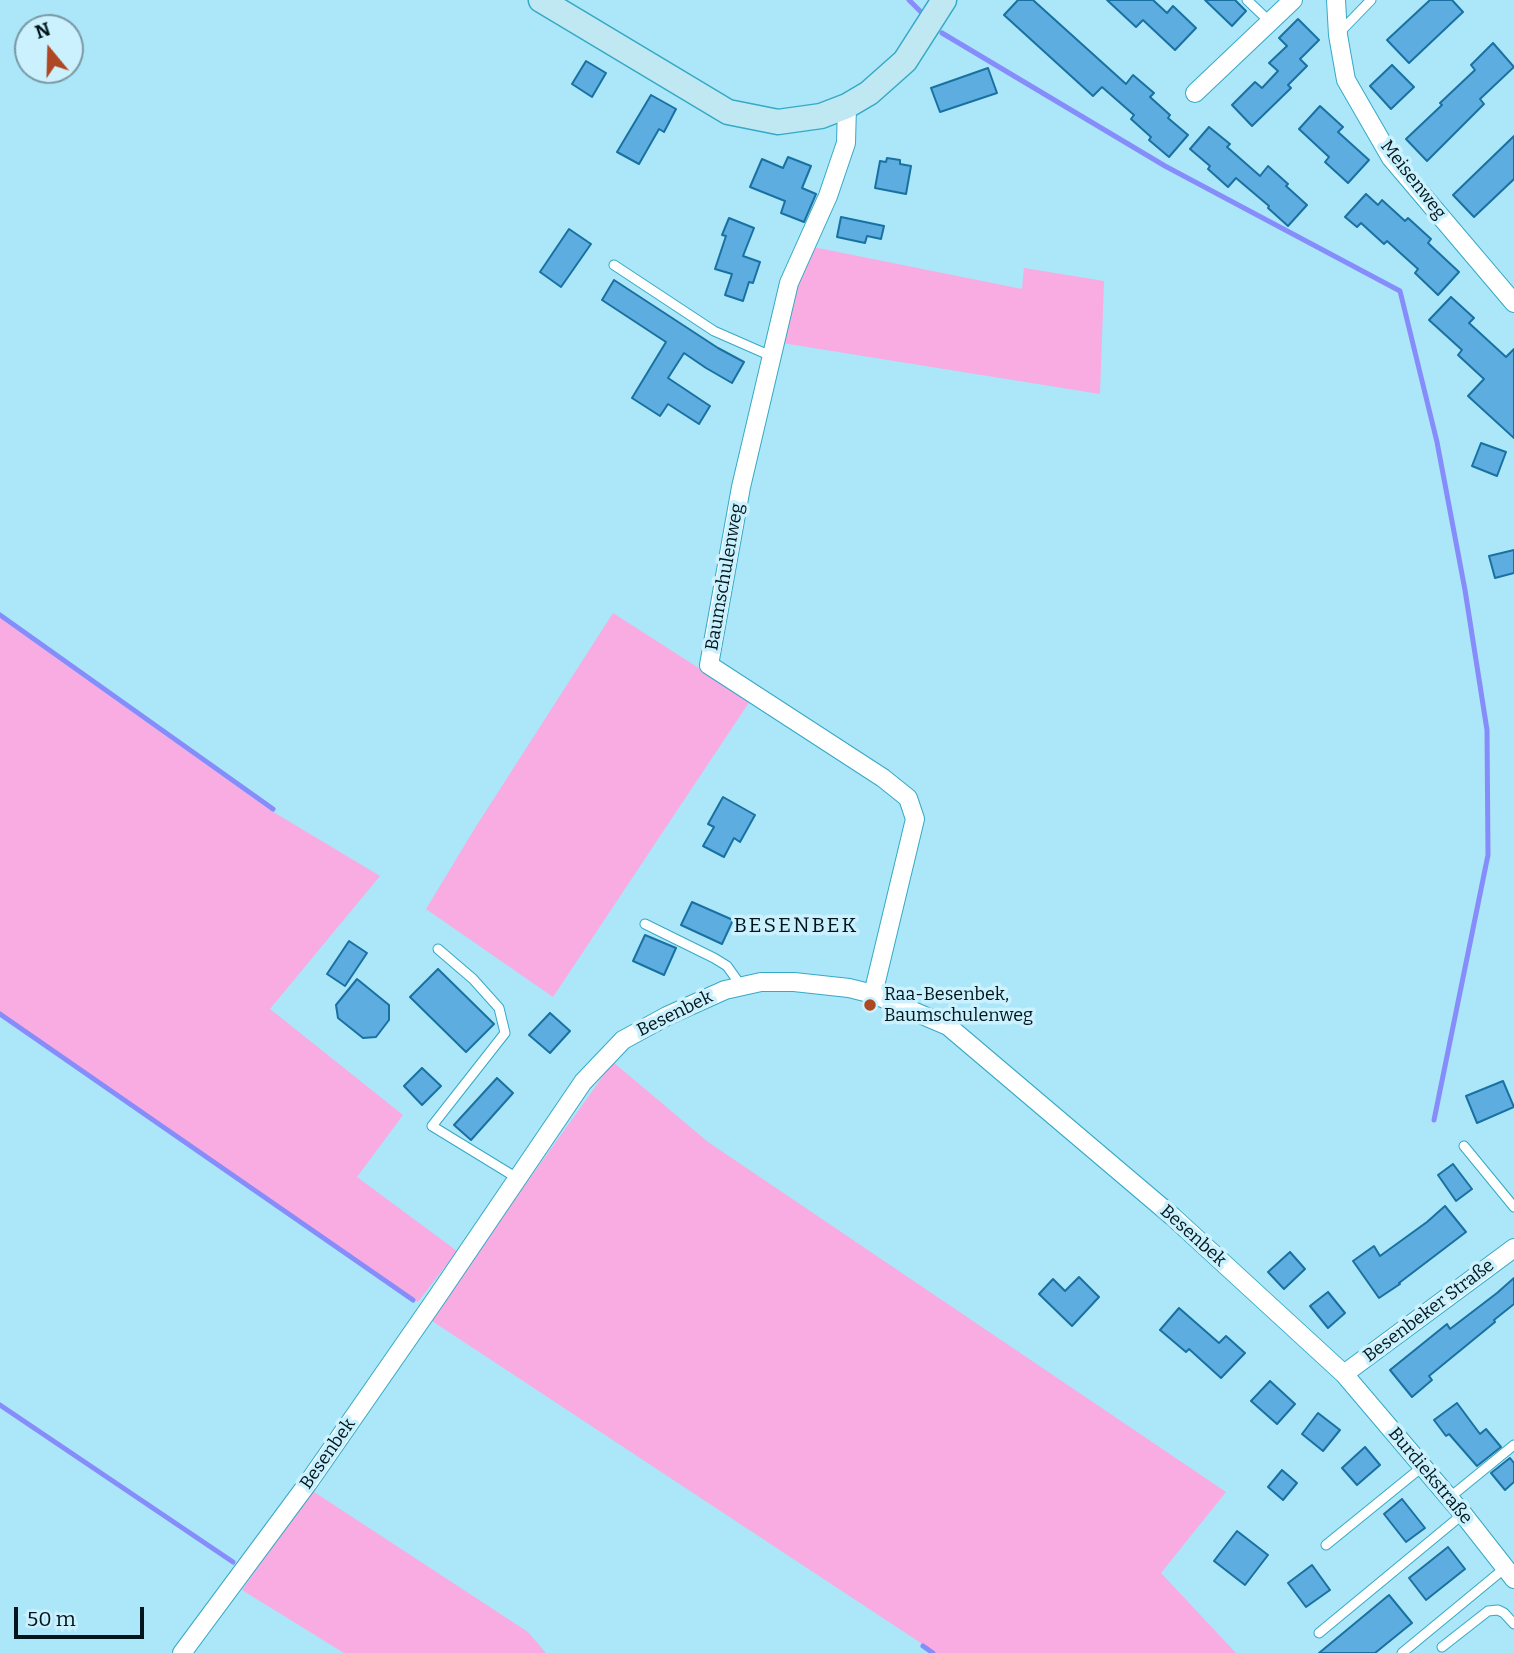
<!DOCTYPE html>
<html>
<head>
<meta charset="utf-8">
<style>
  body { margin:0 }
  #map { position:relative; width:1514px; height:1653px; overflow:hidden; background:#abe7f9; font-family:Bitter,serif }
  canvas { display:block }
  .north { position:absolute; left:14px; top:14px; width:70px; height:70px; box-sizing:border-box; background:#caf1fd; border:2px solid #7999a3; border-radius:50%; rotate:341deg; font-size:19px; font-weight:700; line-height:28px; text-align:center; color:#00161c }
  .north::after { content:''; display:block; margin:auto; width:24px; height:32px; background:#ae4723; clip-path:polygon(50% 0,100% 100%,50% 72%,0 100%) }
  .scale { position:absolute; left:14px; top:1607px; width:130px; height:32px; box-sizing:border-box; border:4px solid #00161c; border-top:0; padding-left:9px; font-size:21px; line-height:24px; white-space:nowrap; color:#00161c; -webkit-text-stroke:5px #caf1fd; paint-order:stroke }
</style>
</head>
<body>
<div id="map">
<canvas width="1514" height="1653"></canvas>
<div class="north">N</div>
<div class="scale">50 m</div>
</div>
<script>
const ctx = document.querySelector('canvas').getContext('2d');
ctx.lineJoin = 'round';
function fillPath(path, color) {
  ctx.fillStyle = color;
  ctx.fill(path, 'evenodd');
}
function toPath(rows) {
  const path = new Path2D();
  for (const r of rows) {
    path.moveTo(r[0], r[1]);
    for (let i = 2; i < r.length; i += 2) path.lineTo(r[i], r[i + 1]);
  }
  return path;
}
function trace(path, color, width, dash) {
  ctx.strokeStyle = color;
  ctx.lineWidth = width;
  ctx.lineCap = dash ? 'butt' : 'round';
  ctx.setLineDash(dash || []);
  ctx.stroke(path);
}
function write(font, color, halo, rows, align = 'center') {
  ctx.font = font + ' Bitter,serif';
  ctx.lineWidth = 7;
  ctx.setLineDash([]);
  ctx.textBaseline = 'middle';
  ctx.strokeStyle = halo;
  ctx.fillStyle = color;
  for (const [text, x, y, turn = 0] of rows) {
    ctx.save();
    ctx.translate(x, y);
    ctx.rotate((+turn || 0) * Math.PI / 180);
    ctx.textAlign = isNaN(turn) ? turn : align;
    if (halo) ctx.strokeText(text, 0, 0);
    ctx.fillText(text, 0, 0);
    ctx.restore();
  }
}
const green = toPath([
  [813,247,1022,289,1024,268,1104,281,1100,394,782,343,795,290],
  [613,613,750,701,553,997,426,909,475,828],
  [0,618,270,810,380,876,270,1009,403,1115,357,1177,457,1251,418,1302,0,1012],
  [613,1062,708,1142,1226,1492,1161,1573,1236,1653,936,1653,429,1319],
  [311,1490,528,1632,546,1653,344,1653,242,1590]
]);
const stream = toPath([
  [909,0,923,14],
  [942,33,1165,166,1400,291,1437,442,1465,590,1487,730,1488,855,1434,1120],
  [0,615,273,809],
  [0,1014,413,1300],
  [0,1405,233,1562],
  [923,1646,933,1653]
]);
const building = toPath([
  [1018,0,1033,0,1126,84,1133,75,1154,93,1150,97,1170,115,1168,118,1188,135,1169,157,1149,140,1151,137,1131,119,1134,115,1102,87,1093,96,1004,15,1018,0],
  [1107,0,1153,0,1167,13,1173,6,1196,28,1175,50,1143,20,1136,27,1107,0],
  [1205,0,1235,0,1246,11,1232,26,1205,0],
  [1430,0,1452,0,1463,12,1409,63,1387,40,1430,0],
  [1298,19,1319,40,1300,59,1307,66,1288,85,1291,88,1252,126,1232,105,1255,82,1262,88,1278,71,1269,63,1287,46,1279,38,1298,19],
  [1493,43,1514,67,1480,99,1484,104,1427,161,1406,139,1442,105,1440,103,1475,70,1471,65,1493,43],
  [586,61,606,73,592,97,572,84,586,61],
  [1392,65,1414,87,1391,109,1370,86,1392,65],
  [988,68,997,93,940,112,931,88,988,68],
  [651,95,676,109,664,132,659,129,639,164,617,152,651,95],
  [1320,106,1343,127,1338,132,1369,160,1348,183,1325,162,1329,157,1299,129,1320,106],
  [1209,127,1230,144,1227,147,1260,176,1268,166,1288,184,1286,186,1307,205,1288,226,1268,208,1269,206,1236,178,1228,187,1208,169,1210,166,1190,149,1209,127],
  [1514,136,1514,179,1474,217,1453,195,1514,136],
  [788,157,811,166,802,188,816,194,804,222,781,213,785,201,750,187,762,159,783,168,788,157],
  [887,158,900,160,900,164,911,166,906,194,875,188,880,161,886,162,887,158],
  [1366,194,1378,205,1382,200,1405,221,1408,218,1431,239,1428,243,1459,272,1438,295,1415,273,1418,269,1387,241,1384,244,1361,223,1357,227,1345,217,1366,194],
  [841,217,884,226,881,239,867,236,865,243,837,237,841,217],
  [729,218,754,228,743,256,760,262,753,283,749,282,743,301,725,295,732,274,715,269,726,236,722,235,729,218],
  [569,229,591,244,561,287,540,272,569,229],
  [614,280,718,348,744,362,732,383,706,368,684,353,668,378,710,406,699,424,668,404,660,416,632,398,666,342,602,300,614,280],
  [1451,297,1474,318,1469,323,1506,357,1514,349,1514,438,1468,396,1484,379,1458,355,1462,350,1429,320,1451,297],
  [1481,443,1506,452,1497,476,1472,466,1481,443],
  [1514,550,1514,573,1495,578,1489,556,1514,550],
  [723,797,755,815,740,842,734,838,724,857,703,846,714,827,708,824,723,797],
  [692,902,733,920,722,944,681,925,692,902],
  [645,935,676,948,664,975,633,961,645,935],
  [349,941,367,953,345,986,327,974,349,941],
  [438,969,494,1024,466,1052,410,997,438,969],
  [357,979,389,1005,389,1020,376,1037,363,1038,338,1018,336,1005,357,979],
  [550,1013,570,1031,550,1053,529,1035,550,1013],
  [422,1068,441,1086,422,1105,404,1086,422,1068],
  [497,1078,513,1093,471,1140,454,1125,497,1078],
  [1503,1081,1514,1107,1477,1123,1466,1096,1503,1081],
  [1453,1164,1472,1189,1456,1201,1438,1175,1453,1164],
  [1445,1206,1466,1232,1399,1283,1400,1284,1379,1298,1353,1261,1374,1246,1380,1256,1427,1222,1445,1206],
  [1290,1252,1305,1269,1284,1289,1268,1272,1290,1252],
  [1079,1277,1099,1297,1072,1326,1039,1294,1053,1279,1065,1291,1079,1277],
  [1514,1278,1514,1304,1494,1320,1495,1322,1429,1376,1432,1380,1412,1397,1390,1370,1447,1324,1450,1329,1497,1293,1514,1278],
  [1328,1292,1345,1313,1328,1328,1310,1306,1328,1292],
  [1179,1308,1219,1343,1226,1336,1245,1353,1221,1378,1189,1349,1186,1352,1160,1330,1179,1308],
  [1270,1381,1295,1404,1277,1424,1251,1401,1270,1381],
  [1457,1403,1480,1434,1486,1429,1501,1447,1477,1466,1449,1434,1446,1436,1434,1420,1457,1403],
  [1318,1413,1340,1430,1323,1451,1302,1434,1318,1413],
  [1365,1447,1380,1465,1357,1485,1342,1468,1365,1447],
  [1510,1458,1514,1463,1514,1482,1505,1490,1491,1473,1510,1458],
  [1282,1470,1297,1483,1283,1500,1268,1487,1282,1470],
  [1402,1499,1425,1528,1406,1542,1384,1514,1402,1499],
  [1237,1531,1268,1555,1245,1585,1214,1561,1237,1531],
  [1448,1547,1465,1569,1426,1600,1409,1578,1448,1547],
  [1312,1565,1330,1590,1306,1607,1288,1583,1312,1565],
  [1389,1595,1412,1623,1375,1653,1319,1653,1389,1595]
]);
const service = toPath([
  [1247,0,1270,22],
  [1339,33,1371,0],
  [614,265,714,331,771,356],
  [645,924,714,958,727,966,742,987],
  [438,949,473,979,499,1008,505,1033,432,1126,517,1178],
  [1464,1146,1514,1207],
  [1449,1498,1514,1445],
  [1326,1545,1422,1467],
  [1319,1633,1463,1514],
  [1442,1647,1488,1611,1498,1610,1504,1613,1514,1624],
  [1402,1653,1505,1568]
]);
const minor = toPath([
  [1336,0,1338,35,1346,80,1391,158,1514,303],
  [1195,93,1293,0],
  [847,106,846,143,828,196,789,283,741,487,709,665,883,778,908,798,915,819,873,994],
  [1344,1374,1514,1248],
  [182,1653,308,1483,435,1300,583,1082,623,1040,667,1016,725,990,761,982,794,982,849,988,873,994,948,1026,1172,1216,1344,1374,1463,1514,1514,1579]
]);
const secondary = toPath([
  [541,0,728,112,778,122,821,116,847,106,869,93,905,61,944,0]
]);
const markers = [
  [870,1005,7,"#ae4723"]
];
const streetNames = [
  ["Meisenweg",1413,180,52],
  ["Baumschulenweg",725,577,-80],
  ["Besenbek",675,1014,-26],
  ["Besenbek",1193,1236,42],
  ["Besenbeker Straße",1429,1311,-37],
  ["Besenbek",328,1454,-55],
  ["Burdiekstraße",1430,1476,50]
];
const poiNames = [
  ["Raa-Besenbek,",884,995],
  ["Baumschulenweg",884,1016]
];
const quarterNames = [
  ["BESENBEK",796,926]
];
fillPath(green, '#f8ace1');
trace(stream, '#868dfa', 5);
fillPath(building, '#5dade0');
trace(building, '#1971a1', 2);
trace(service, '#35a9c6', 11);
trace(minor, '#35a9c6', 20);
trace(secondary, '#35a9c6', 27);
trace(service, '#fff', 9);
trace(minor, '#fff', 18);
trace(secondary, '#bfe8f2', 24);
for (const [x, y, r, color] of markers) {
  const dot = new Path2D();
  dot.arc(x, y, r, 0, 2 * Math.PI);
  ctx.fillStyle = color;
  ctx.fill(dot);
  trace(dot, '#caf1fd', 2.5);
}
write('18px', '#00161c', '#caf1fd', streetNames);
write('18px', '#00161c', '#caf1fd', poiNames, 'left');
ctx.letterSpacing = '2px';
write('21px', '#00161c', '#caf1fd', quarterNames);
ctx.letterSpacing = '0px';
</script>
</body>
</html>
